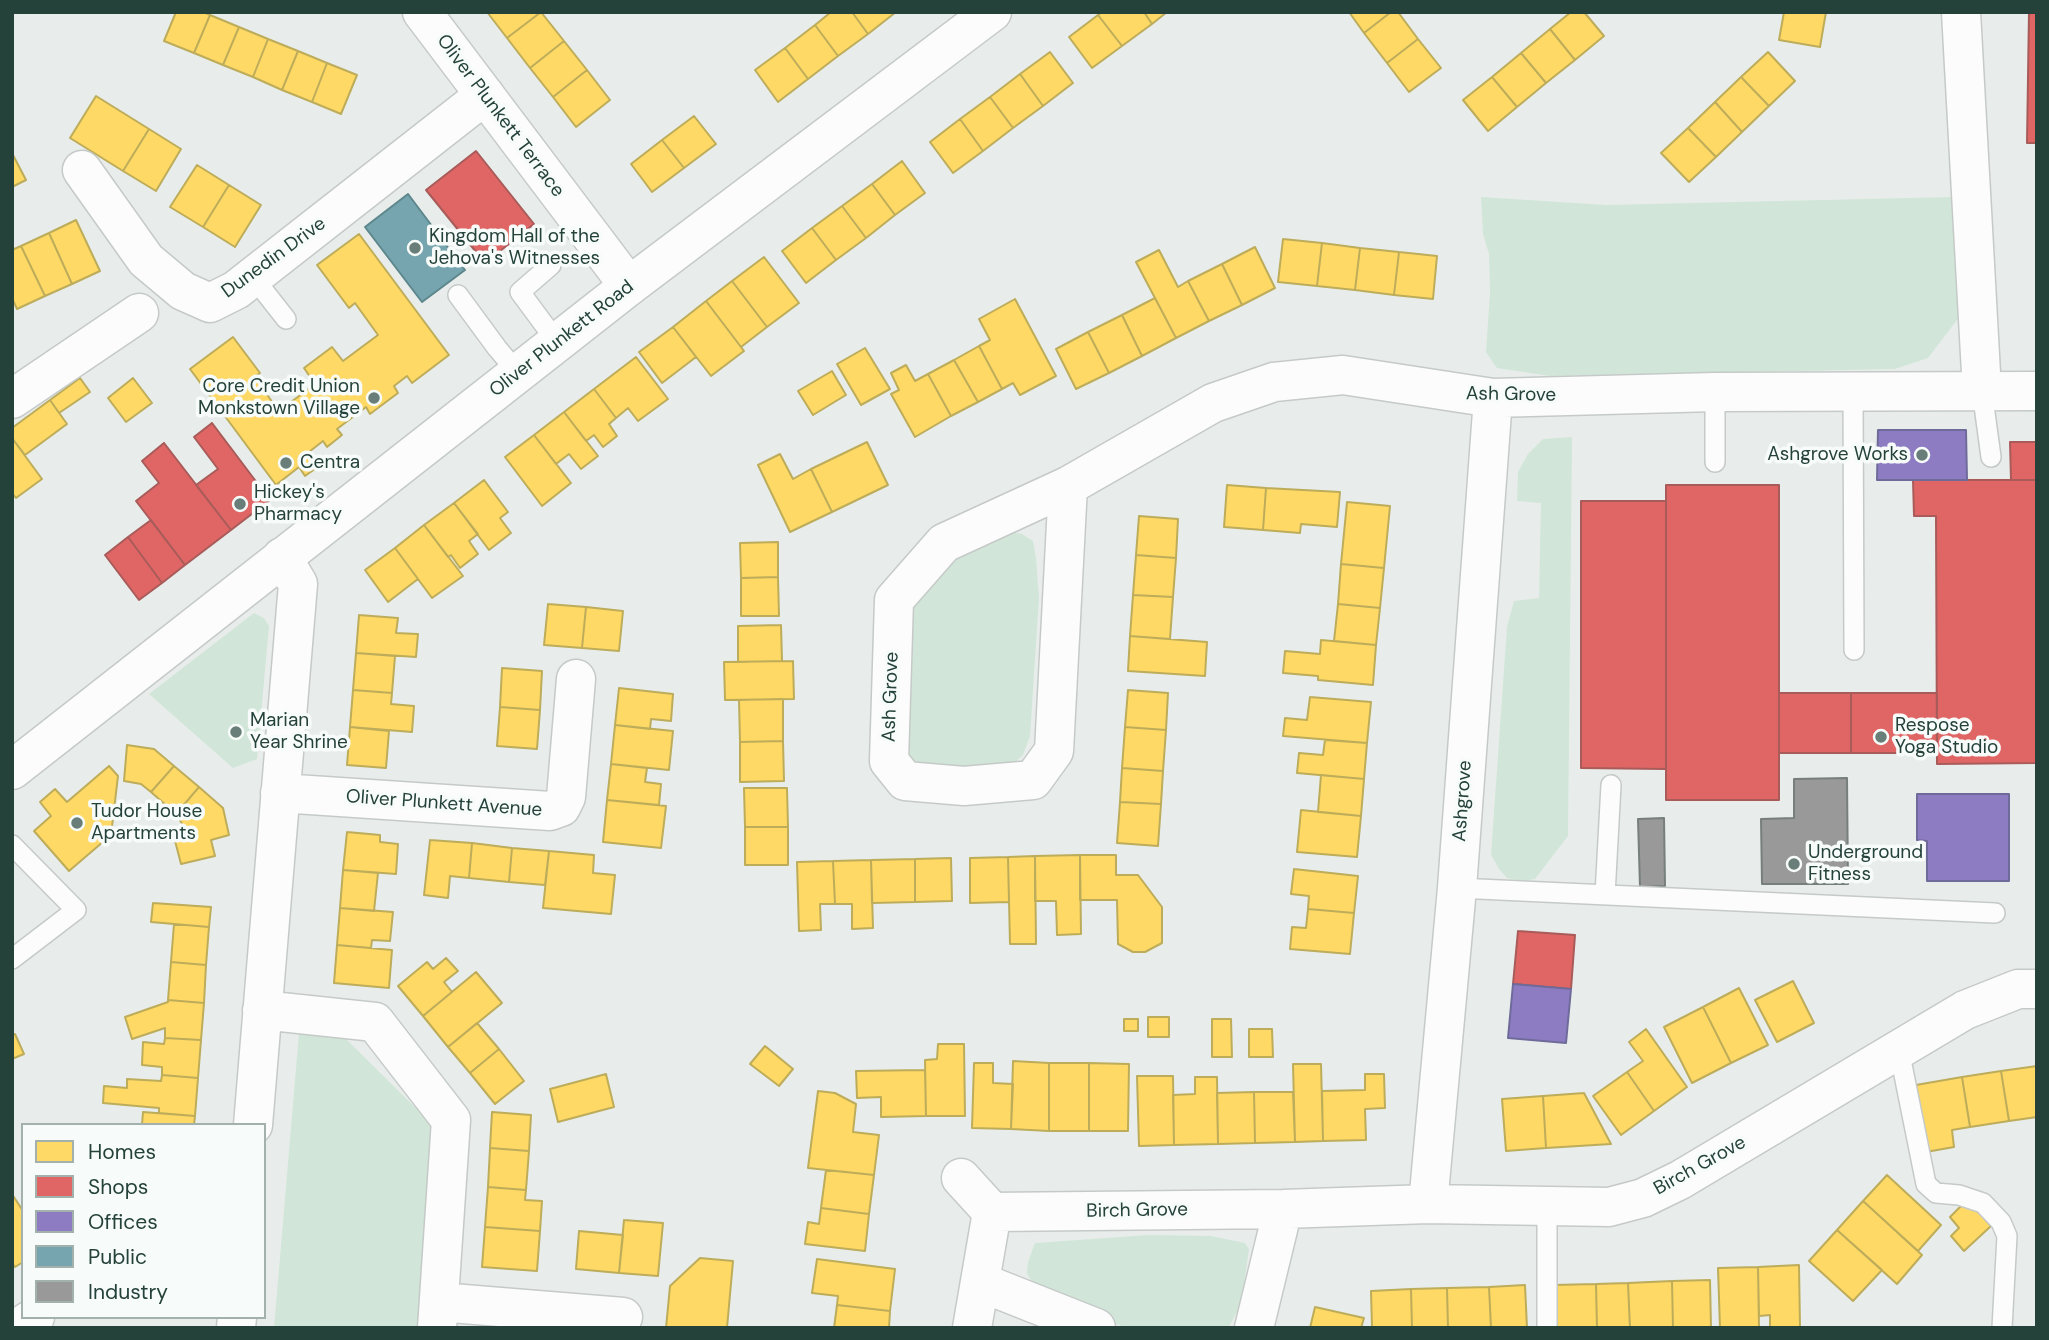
<!DOCTYPE html>
<html>
<head>
<meta charset="utf-8">
<style>
  body { margin:0 }
  #map { position:relative; width:2049px; height:1340px; overflow:hidden; background:#e8edeb; font-family:"DM Sans",sans-serif }
  canvas { display:block }
  .frame { position:absolute; inset:0; border:14px solid #24423a; pointer-events:none }
  .legend { position:absolute; left:21px; top:1123px; width:245px; height:196px; box-sizing:border-box; background:#f7fbf9; border:2px solid #a3b1ad; margin:0; padding:9px 12px; list-style:none; font-size:21px; color:#24423a }
  .legend li { display:flex; align-items:center; gap:14px; height:35px }
  .legend b { width:35px; border:2px solid #a3b1ad }
</style>
</head>
<body>
<div id="map">
<canvas width="2049" height="1340"></canvas>
<div class="frame"></div>
<ul class="legend">
<li><b style="height:19px;background:#ffd966"></b>Homes</li>
<li><b style="height:19px;background:#e06666"></b>Shops</li>
<li><b style="height:19px;background:#8e7cc3"></b>Offices</li>
<li><b style="height:19px;background:#76a5af"></b>Public</li>
<li><b style="height:19px;background:#999"></b>Industry</li>
</ul>
</div>
<script>
const ctx = document.querySelector('canvas').getContext('2d');
ctx.lineJoin = 'round';
function fillPath(path, color) {
  ctx.fillStyle = color;
  ctx.fill(path, 'evenodd');
}
function toPath(rows) {
  const path = new Path2D();
  for (const r of rows) {
    path.moveTo(r[0], r[1]);
    for (let i = 2; i < r.length; i += 2) path.lineTo(r[i], r[i + 1]);
  }
  return path;
}
function trace(path, color, width, dash) {
  ctx.strokeStyle = color;
  ctx.lineWidth = width;
  ctx.lineCap = dash ? 'butt' : 'round';
  ctx.setLineDash(dash || []);
  ctx.stroke(path);
}
function write(font, color, halo, rows, align = 'center') {
  ctx.font = font + ' "DM Sans",sans-serif';
  ctx.lineWidth = 7;
  ctx.setLineDash([]);
  ctx.textBaseline = 'middle';
  ctx.strokeStyle = halo;
  ctx.fillStyle = color;
  for (const [text, x, y, turn = 0] of rows) {
    ctx.save();
    ctx.translate(x, y);
    ctx.rotate((+turn || 0) * Math.PI / 180);
    ctx.textAlign = isNaN(turn) ? turn : align;
    if (halo) ctx.strokeText(text, 0, 0);
    ctx.fillText(text, 0, 0);
    ctx.restore();
  }
}
const green = toPath([
  [1481,197,1606,205,1952,197,1960,316,1928,358,1895,369,1550,376,1497,368,1486,352,1490,292,1489,254,1483,234],
  [1572,437,1568,836,1535,879,1522,881,1507,878,1499,869,1491,855,1507,627,1514,601,1539,598,1541,503,1517,501,1518,472,1528,454,1543,439],
  [1001,530,1022,534,1033,541,1036,558,1039,598,1030,736,1023,755,1013,764,969,769,920,764,908,756,910,604,943,563],
  [254,613,264,618,269,626,257,759,233,768,149,694],
  [299,1033,343,1036,434,1126,417,1328,274,1328],
  [1149,1235,1211,1236,1245,1243,1249,1249,1244,1284,1238,1310,1228,1328,1126,1328,1078,1307,1032,1282,1027,1273,1028,1262,1035,1243]
]);
const homes = toPath([
  [176,12,204,12,210,15,194,53,164,41,176,12],
  [487,12,541,12,507,38,487,12],
  [541,12,564,41,530,68,507,38,541,12],
  [831,12,852,12,868,34,838,56,815,25,831,12],
  [852,12,896,12,868,34,852,12],
  [1102,12,1144,12,1152,24,1122,46,1098,15,1102,12],
  [1144,12,1167,12,1152,24,1144,12],
  [1349,12,1391,12,1364,33,1349,12],
  [1391,12,1398,12,1418,39,1387,63,1364,33,1391,12],
  [1571,12,1584,12,1604,36,1575,60,1550,29,1571,12],
  [1784,12,1826,12,1820,47,1779,40,1784,12],
  [210,15,239,27,223,65,194,53,210,15],
  [1098,15,1122,46,1092,68,1069,37,1098,15],
  [815,25,838,56,808,79,785,48,815,25],
  [239,27,268,39,253,77,223,65,239,27],
  [1550,29,1575,60,1546,83,1521,53,1550,29],
  [268,39,298,51,282,90,253,77,268,39],
  [1418,39,1441,68,1409,92,1387,63,1418,39],
  [564,41,587,70,553,97,530,68,564,41],
  [785,48,808,79,778,102,755,70,785,48],
  [298,51,327,63,312,102,282,90,298,51],
  [1050,52,1073,83,1043,106,1020,74,1050,52],
  [1768,52,1795,81,1769,106,1741,77,1768,52],
  [1521,53,1546,83,1517,107,1492,77,1521,53],
  [327,63,357,75,341,114,312,102,327,63],
  [587,70,610,100,576,127,553,97,587,70],
  [1020,74,1043,106,1013,128,990,97,1020,74],
  [1492,77,1517,107,1488,131,1463,100,1492,77],
  [1741,77,1769,106,1742,132,1715,102,1741,77],
  [96,96,149,129,123,171,70,138,96,96],
  [990,97,1013,128,983,151,960,119,990,97],
  [1715,102,1742,132,1716,157,1688,128,1715,102],
  [694,116,716,144,684,168,662,140,694,116],
  [960,119,983,151,953,173,930,142,960,119],
  [1688,128,1716,157,1689,182,1661,153,1688,128],
  [149,129,181,149,156,191,123,171,149,129],
  [662,140,684,168,652,192,631,164,662,140],
  [12,153,26,180,12,187,12,153],
  [902,161,925,193,895,215,872,184,902,161],
  [197,165,229,185,203,227,170,207,197,165],
  [872,184,895,215,866,238,842,206,872,184],
  [229,185,261,205,235,247,203,227,229,185],
  [842,206,866,238,836,260,812,228,842,206],
  [76,220,100,271,72,284,49,233,76,220],
  [812,228,836,260,806,283,782,251,812,228],
  [49,233,72,284,45,296,21,246,49,233],
  [359,234,449,355,412,383,407,376,394,386,398,393,370,414,366,407,337,429,342,435,327,447,323,441,309,452,319,466,305,476,299,467,276,485,190,369,233,337,260,373,254,377,279,411,315,384,304,368,332,347,343,361,378,335,355,303,349,308,317,265,359,234],
  [1283,239,1322,243,1317,286,1278,282,1283,239],
  [1322,243,1360,248,1355,290,1317,286,1322,243],
  [21,246,45,296,17,309,12,298,12,250,21,246],
  [1255,247,1275,288,1242,305,1222,264,1255,247],
  [1360,248,1399,252,1394,295,1355,290,1360,248],
  [1159,250,1178,287,1188,281,1209,321,1176,338,1136,262,1159,250],
  [1399,252,1437,256,1433,299,1394,295,1399,252],
  [764,257,799,303,767,327,732,281,764,257],
  [1222,264,1242,305,1209,321,1188,281,1222,264],
  [732,281,767,327,741,347,706,301,732,281],
  [1155,298,1176,338,1142,356,1122,315,1155,298],
  [1015,299,1056,376,1020,395,1013,383,1002,389,979,346,990,340,979,319,1015,299],
  [706,301,744,351,711,376,673,327,706,301],
  [1122,315,1142,356,1109,373,1088,332,1122,315],
  [673,327,696,357,662,383,639,352,673,327],
  [1088,332,1109,373,1076,389,1056,349,1088,332],
  [979,346,1002,389,978,402,954,360,979,346],
  [865,348,890,389,861,405,837,364,865,348],
  [636,357,668,399,638,421,628,408,616,418,594,389,636,357],
  [954,360,978,402,951,416,928,374,954,360],
  [906,365,915,381,928,374,951,416,915,437,891,394,899,390,891,373,906,365],
  [832,371,846,395,813,415,798,391,832,371],
  [80,378,90,392,59,413,50,400,80,378],
  [133,378,152,403,126,422,108,398,133,378],
  [594,389,616,418,609,424,617,436,603,447,594,435,586,441,564,412,594,389],
  [50,400,67,424,25,455,12,438,12,428,50,400],
  [564,412,598,456,581,469,569,454,556,464,534,435,564,412],
  [534,435,571,483,542,506,505,457,534,435],
  [12,438,42,479,16,498,12,493,12,438],
  [867,442,888,485,832,512,811,469,867,442],
  [780,454,793,479,811,469,832,512,790,532,758,465,780,454],
  [484,480,508,512,500,518,511,533,489,550,454,503,484,480],
  [1227,485,1266,488,1263,530,1224,527,1227,485],
  [1266,488,1340,492,1337,527,1301,524,1300,533,1263,530,1266,488],
  [1347,502,1390,506,1384,568,1341,564,1347,502],
  [454,503,478,534,469,541,478,554,460,568,451,555,448,557,424,525,454,503],
  [1139,516,1178,519,1176,558,1136,555,1139,516],
  [424,525,463,576,432,598,395,548,424,525],
  [778,542,778,577,741,578,740,543,778,542],
  [395,548,418,579,388,602,365,570,395,548],
  [1136,555,1176,558,1173,597,1133,595,1136,555],
  [1341,564,1384,568,1380,608,1338,604,1341,564],
  [778,577,779,616,741,616,741,578,778,577],
  [1133,595,1173,597,1170,639,1130,636,1133,595],
  [548,604,586,607,582,648,544,645,548,604],
  [1338,604,1380,608,1376,645,1334,641,1338,604],
  [586,607,623,611,619,651,582,648,586,607],
  [359,615,398,618,396,633,418,634,416,657,356,653,359,615],
  [781,625,782,661,738,662,738,626,781,625],
  [1130,636,1207,642,1205,676,1128,671,1130,636],
  [1321,640,1376,645,1373,685,1318,680,1318,676,1283,673,1285,651,1320,654,1321,640],
  [356,653,395,656,392,693,353,690,356,653],
  [793,661,794,699,725,700,724,662,793,661],
  [502,668,542,671,540,710,500,707,502,668],
  [619,688,673,694,671,721,651,719,650,729,615,725,619,688],
  [353,690,392,693,391,704,414,706,412,732,350,727,353,690],
  [1128,690,1168,693,1166,730,1125,727,1128,690],
  [1310,697,1371,702,1367,743,1283,736,1285,718,1307,720,1310,697],
  [783,699,783,741,740,742,739,700,783,699],
  [500,707,540,710,537,749,497,746,500,707],
  [615,725,673,731,669,770,611,764,615,725],
  [350,727,389,731,386,768,347,765,350,727],
  [1125,727,1166,730,1163,771,1122,768,1125,727],
  [1325,740,1367,743,1364,779,1297,773,1299,753,1323,755,1325,740],
  [783,741,784,781,740,782,740,742,783,741],
  [127,745,154,749,174,766,151,792,141,784,124,781,127,745],
  [611,764,647,768,645,782,661,784,659,805,607,800,611,764],
  [109,766,118,776,111,835,69,871,34,831,51,816,40,802,55,789,67,802,109,766],
  [174,766,199,787,176,814,151,792,174,766],
  [1122,768,1163,771,1161,804,1120,802,1122,768],
  [1321,775,1364,779,1361,816,1318,812,1321,775],
  [199,787,223,808,229,835,211,840,215,856,181,864,173,833,186,830,176,814,199,787],
  [744,788,787,788,788,827,745,827,744,788],
  [607,800,666,806,661,848,603,842,607,800],
  [1120,802,1161,804,1158,846,1117,843,1120,802],
  [1301,810,1361,816,1357,857,1297,852,1301,810],
  [745,827,788,827,788,865,745,865,745,827],
  [347,832,380,835,380,842,398,844,396,874,343,870,347,832],
  [430,840,472,843,469,878,450,876,448,898,424,895,430,840],
  [472,843,512,848,509,882,469,878,472,843],
  [512,848,549,851,545,885,509,882,512,848],
  [549,851,594,855,593,873,615,875,611,914,543,908,549,851],
  [1080,855,1116,855,1116,875,1138,875,1162,907,1162,943,1145,952,1133,952,1118,944,1117,900,1080,900,1080,855],
  [1080,855,1081,934,1057,935,1056,901,1035,901,1035,856,1080,855],
  [1035,856,1036,944,1010,944,1008,857,1035,856],
  [1008,857,1009,902,970,903,970,858,1008,857],
  [951,858,952,901,915,902,915,859,951,858],
  [915,859,915,902,872,903,871,860,915,859],
  [871,860,873,928,852,929,852,904,835,904,833,861,871,860],
  [833,861,835,904,820,904,821,930,799,931,797,862,833,861],
  [1294,869,1358,876,1354,913,1308,909,1309,896,1291,894,1294,869],
  [343,870,378,873,374,911,340,908,343,870],
  [153,903,211,907,209,927,151,922,153,903],
  [340,908,393,912,390,941,372,940,371,948,337,945,340,908],
  [1308,909,1354,913,1350,954,1290,949,1292,927,1306,928,1308,909],
  [174,924,209,927,206,965,171,962,174,924],
  [337,945,392,950,389,988,334,983,337,945],
  [446,958,458,971,444,982,452,992,423,1016,398,986,427,962,433,969,446,958],
  [171,962,206,965,204,1003,168,1000,171,962],
  [476,972,502,1003,448,1047,423,1016,476,972],
  [1793,981,1814,1023,1777,1042,1755,1000,1793,981],
  [1739,988,1768,1045,1731,1063,1703,1007,1739,988],
  [168,1000,204,1003,201,1040,165,1038,165,1028,132,1039,125,1017,168,1002,168,1000],
  [1703,1007,1731,1063,1692,1083,1664,1027,1703,1007],
  [1148,1017,1169,1017,1169,1037,1148,1037,1148,1017],
  [1124,1019,1138,1019,1138,1031,1124,1031,1124,1019],
  [1212,1019,1231,1019,1232,1057,1212,1057,1212,1019],
  [477,1023,499,1049,470,1073,448,1047,477,1023],
  [1249,1029,1272,1029,1273,1057,1249,1057,1249,1029],
  [1646,1029,1687,1087,1654,1111,1627,1072,1643,1061,1629,1042,1646,1029],
  [15,1034,24,1054,12,1059,12,1035,15,1034],
  [165,1038,201,1040,198,1078,162,1075,162,1067,142,1065,143,1042,164,1044,165,1038],
  [938,1044,964,1044,965,1116,926,1116,925,1060,937,1059,938,1044],
  [765,1046,793,1069,779,1086,750,1064,765,1046],
  [499,1049,524,1081,495,1104,470,1073,499,1049],
  [1013,1061,1049,1063,1049,1131,1011,1129,1013,1061],
  [974,1063,993,1063,993,1083,1013,1084,1011,1129,972,1128,974,1063],
  [1049,1063,1089,1063,1089,1131,1049,1131,1049,1063],
  [1089,1063,1129,1064,1128,1131,1089,1131,1089,1063],
  [1293,1064,1321,1064,1323,1141,1295,1142,1293,1064],
  [2037,1066,2037,1117,2009,1121,2001,1071,2037,1066],
  [925,1070,926,1116,881,1117,881,1097,857,1098,856,1071,925,1070],
  [2001,1071,2009,1121,1970,1127,1962,1077,2001,1071],
  [1627,1072,1654,1111,1621,1135,1593,1096,1627,1072],
  [606,1074,614,1107,558,1122,550,1089,606,1074],
  [1365,1074,1384,1074,1385,1108,1365,1109,1366,1140,1323,1141,1322,1091,1365,1090,1365,1074],
  [162,1075,198,1078,195,1116,159,1113,159,1108,103,1103,104,1086,127,1088,127,1079,161,1081,162,1075],
  [1137,1076,1173,1076,1174,1145,1139,1146,1137,1076],
  [1195,1077,1217,1077,1218,1144,1174,1145,1173,1095,1195,1094,1195,1077],
  [1962,1077,1970,1127,1952,1130,1954,1147,1926,1152,1916,1085,1962,1077],
  [818,1091,835,1093,856,1104,853,1132,879,1135,874,1175,808,1168,818,1091],
  [1254,1092,1293,1092,1295,1142,1255,1143,1254,1092],
  [1254,1092,1255,1143,1218,1144,1217,1093,1254,1092],
  [1584,1093,1611,1144,1546,1148,1543,1096,1584,1093],
  [1543,1096,1546,1148,1506,1151,1502,1099,1543,1096],
  [143,1112,195,1116,194,1125,142,1125,143,1112],
  [492,1112,531,1115,529,1151,490,1148,492,1112],
  [490,1148,529,1151,526,1190,488,1187,490,1148],
  [826,1170,874,1175,869,1214,821,1208,826,1170],
  [1887,1175,1941,1225,1918,1251,1863,1201,1887,1175],
  [488,1187,526,1190,525,1200,542,1201,540,1231,485,1227,488,1187],
  [12,1194,23,1211,23,1262,15,1267,12,1263,12,1194],
  [1863,1201,1922,1255,1897,1284,1837,1230,1863,1201],
  [1962,1205,1976,1209,1991,1226,1964,1251,1951,1236,1959,1228,1950,1217,1962,1205],
  [821,1208,869,1214,865,1251,805,1244,808,1222,819,1224,821,1208],
  [624,1220,663,1223,658,1276,619,1273,624,1220],
  [485,1227,540,1231,537,1271,482,1267,485,1227],
  [1837,1230,1882,1270,1853,1301,1809,1261,1837,1230],
  [579,1231,623,1235,619,1273,576,1269,579,1231],
  [700,1258,733,1261,727,1328,666,1328,670,1286,700,1258],
  [817,1259,895,1269,890,1311,837,1305,838,1296,812,1293,817,1259],
  [1799,1265,1800,1328,1770,1328,1770,1315,1759,1316,1758,1267,1799,1265],
  [1758,1267,1759,1328,1720,1328,1718,1268,1758,1267],
  [1710,1280,1711,1328,1673,1328,1672,1281,1710,1280],
  [1672,1281,1673,1328,1630,1328,1628,1283,1672,1281],
  [1628,1283,1630,1328,1597,1328,1596,1284,1628,1283],
  [1596,1284,1597,1328,1554,1328,1553,1285,1596,1284],
  [1525,1285,1527,1328,1491,1328,1489,1287,1525,1285],
  [1489,1287,1491,1328,1448,1328,1447,1288,1489,1287],
  [1447,1288,1448,1328,1412,1328,1411,1289,1447,1288],
  [1411,1289,1412,1328,1372,1328,1371,1291,1411,1289],
  [837,1305,890,1311,889,1328,834,1328,837,1305],
  [1315,1307,1364,1318,1361,1328,1310,1328,1315,1307]
]);
const shops = toPath([
  [2029,12,2037,12,2037,143,2027,143,2029,12],
  [476,151,534,224,485,263,426,190,476,151],
  [212,423,270,500,231,530,196,485,218,469,194,437,212,423],
  [2010,442,2037,442,2037,480,2011,480,2010,442],
  [164,443,231,530,185,565,136,501,159,483,142,461,164,443],
  [1913,480,2037,480,2037,763,1937,764,1936,516,1914,516,1913,480],
  [1666,485,1779,485,1779,800,1666,800,1666,485],
  [1581,501,1666,501,1666,769,1581,768,1581,501],
  [151,520,185,565,162,583,128,537,151,520],
  [128,537,162,583,139,600,105,555,128,537],
  [1779,693,1851,693,1851,753,1779,753,1779,693],
  [1851,693,1937,693,1937,753,1851,753,1851,693],
  [1518,931,1575,935,1571,989,1513,984,1518,931]
]);
const offices = toPath([
  [1878,430,1966,430,1967,480,1877,480,1878,430],
  [1917,794,2009,794,2009,881,1927,881,1927,841,1917,840,1917,794],
  [1513,984,1571,989,1566,1043,1508,1038,1513,984]
]);
const public = toPath([
  [408,194,465,270,422,302,365,227,408,194]
]);
const industry = toPath([
  [1847,778,1848,884,1762,884,1761,819,1794,818,1794,779,1847,778],
  [1664,818,1665,886,1640,887,1638,819,1664,818]
]);
const service = toPath([
  [551,265,520,292,557,342],
  [253,277,286,319],
  [458,295,497,348,518,373],
  [1853,391,1854,650],
  [1982,391,1991,457],
  [1715,392,1715,462],
  [12,845,76,910,12,959],
  [1457,888,1995,913],
  [1605,895,1611,785],
  [1899,1050,1926,1184,1936,1193,1959,1195,1983,1203,2001,1222,2007,1236,2002,1328],
  [1547,1204,1547,1328]
]);
const minor = toPath([
  [422,12,629,286],
  [1961,12,1982,391],
  [82,170,146,260,183,291,210,303,236,290,485,95],
  [12,399,139,313],
  [1068,486,1054,751,1033,780,964,786,905,781,889,761,894,600,944,543,1068,486,1213,403,1274,382,1343,375,1493,398,1715,392,2037,391],
  [280,793,550,811,561,807,566,797,576,679],
  [262,1010,375,1022,451,1120,437,1328],
  [253,1125,298,584,282,557],
  [961,1178,992,1212,1283,1209,1428,1204,1609,1207,1643,1198,1680,1180,1965,1010,2018,989,2037,989],
  [1428,1204,1457,888,1493,398],
  [980,1282,1096,1328],
  [439,1302,623,1317],
  [18,1328,35,1317],
  [236,1328,237,1317],
  [972,1328,992,1212],
  [1254,1328,1283,1209]
]);
const tertiary = toPath([
  [12,770,629,286,992,12]
]);
const markers = [
  [415,248,7,"#697e78"],
  [374,398,7,"#697e78"],
  [1922,455,7,"#697e78"],
  [286,463,7,"#697e78"],
  [240,504,7,"#697e78"],
  [236,732,7,"#697e78"],
  [1881,737,7,"#697e78"],
  [77,823,7,"#697e78"],
  [1794,864,7,"#697e78"]
];
const streetNames = [
  ["Oliver Plunkett Terrace",500,116,53],
  ["Dunedin Drive",274,258,-36],
  ["Oliver Plunkett Road",562,339,-38],
  ["Ash Grove",1511,395,1],
  ["Ash Grove",891,697,-88],
  ["Ashgrove",1463,801,-86],
  ["Oliver Plunkett Avenue",444,804,4],
  ["Birch Grove",1700,1166,-29],
  ["Birch Grove",1137,1211,-1]
];
const poiNames = [
  ["Kingdom Hall of the",429,237],
  ["Jehova's Witnesses",429,259],
  ["Core Credit Union",360,387,"right"],
  ["Monkstown Village",360,409,"right"],
  ["Ashgrove Works",1908,455,"right"],
  ["Centra",300,463],
  ["Hickey's",254,493],
  ["Pharmacy",254,515],
  ["Marian",250,721],
  ["Year Shrine",250,743],
  ["Respose",1895,726],
  ["Yoga Studio",1895,748],
  ["Tudor House",91,812],
  ["Apartments",91,834],
  ["Underground",1808,853],
  ["Fitness",1808,875]
];
fillPath(green, '#d1e6d8');
fillPath(homes, '#ffd966');
trace(homes, '#bdac59', 2);
fillPath(shops, '#e06666');
trace(shops, '#a85b59', 2);
fillPath(offices, '#8e7cc3');
trace(offices, '#6e6b9a', 2);
fillPath(public, '#76a5af');
trace(public, '#5d878c', 2);
fillPath(industry, '#999');
trace(industry, '#767f7c', 2);
trace(service, '#c5cac8', 22);
trace(minor, '#c5cac8', 41);
trace(tertiary, '#c5cac8', 41);
trace(service, '#fcfcfc', 19);
trace(minor, '#fcfcfc', 38);
trace(tertiary, '#fcfcfc', 38);
for (const [x, y, r, color] of markers) {
  const dot = new Path2D();
  dot.arc(x, y, r, 0, 2 * Math.PI);
  ctx.fillStyle = color;
  ctx.fill(dot);
  trace(dot, '#f7fbf9', 2.5);
}
write('19px', '#24423a', '#f7fbf9', streetNames);
write('19px', '#24423a', '#f7fbf9', poiNames, 'left');
</script>
</body>
</html>
